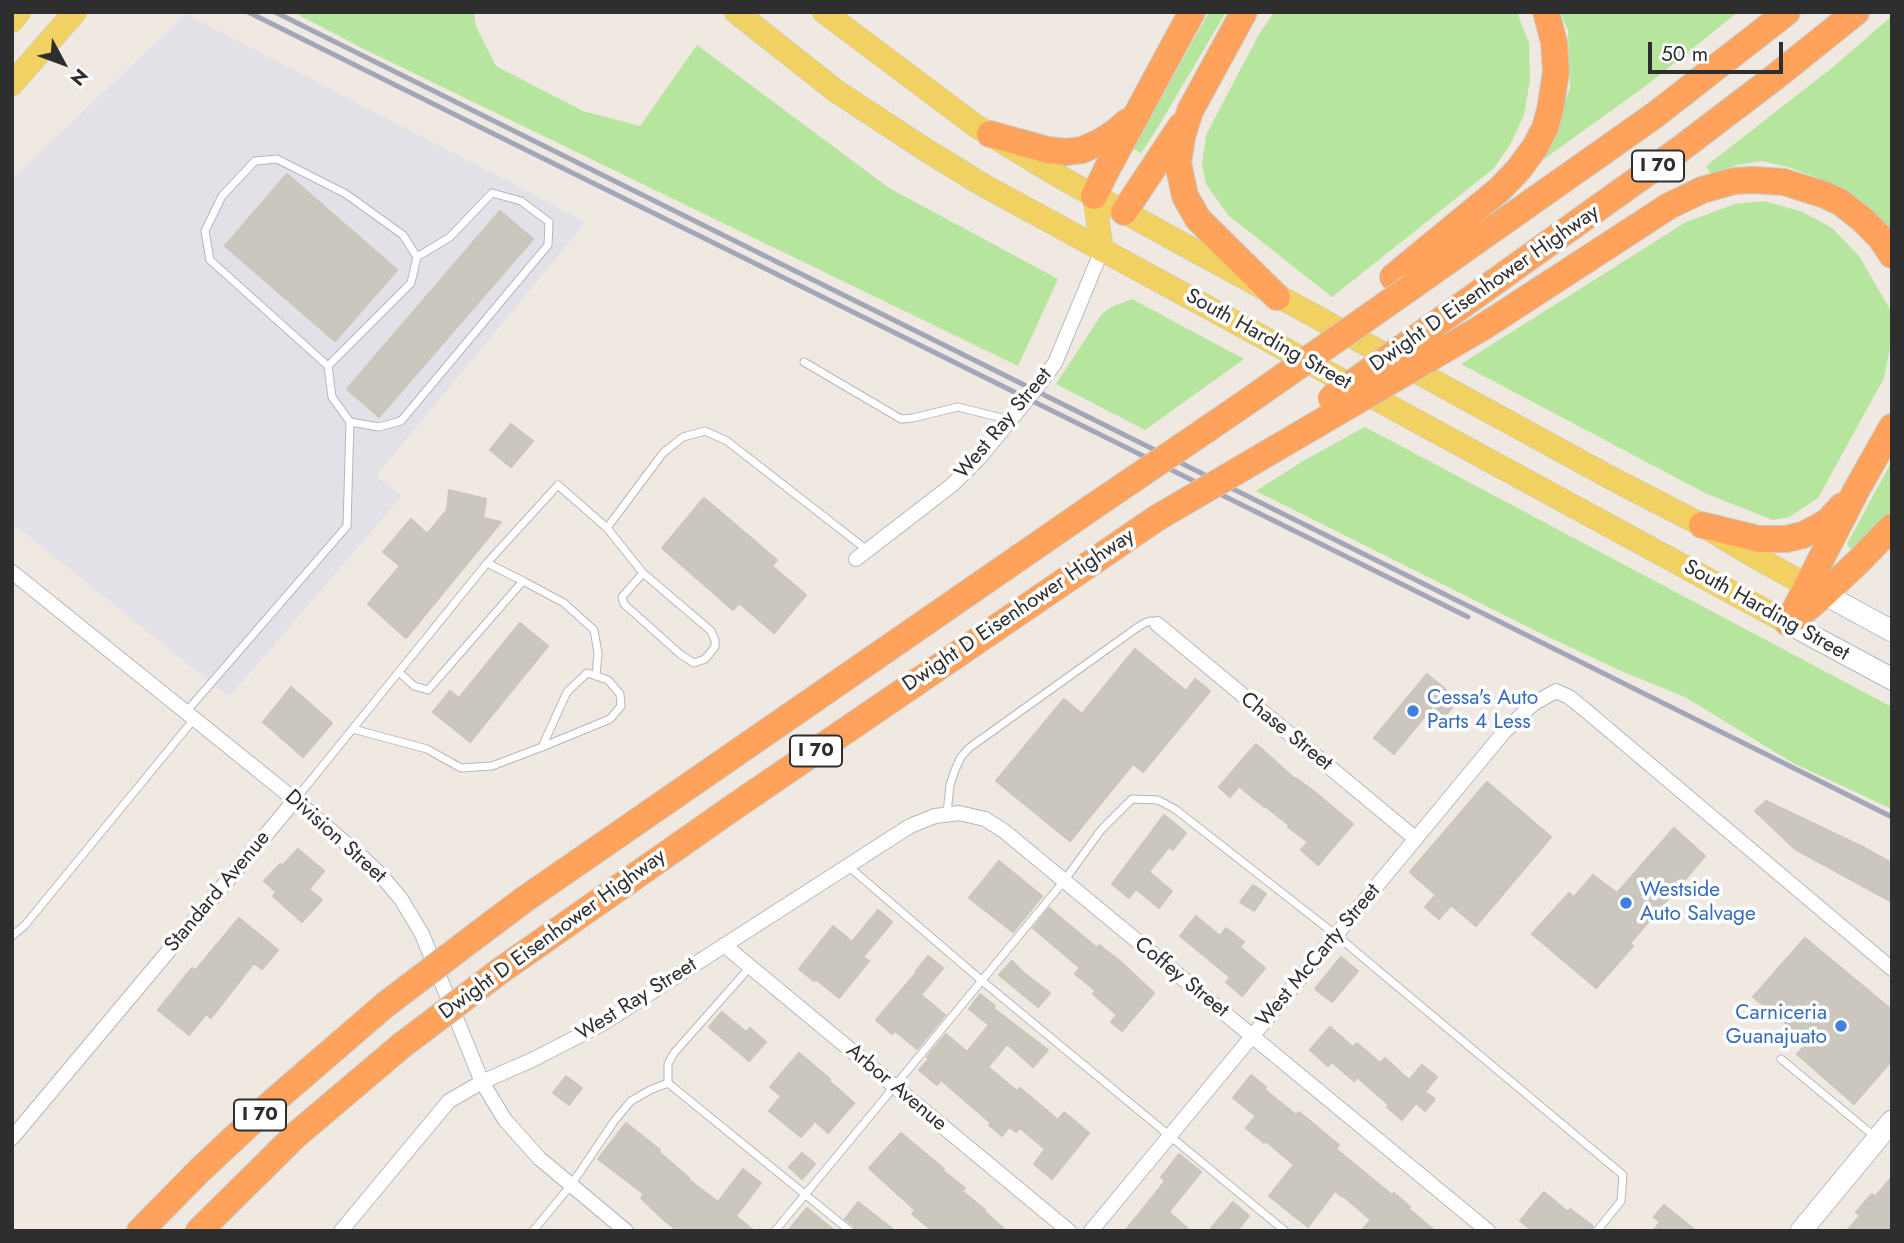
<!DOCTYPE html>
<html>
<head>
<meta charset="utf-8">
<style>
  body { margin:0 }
  #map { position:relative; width:1904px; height:1243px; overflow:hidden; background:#efe9e1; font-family:Jost,sans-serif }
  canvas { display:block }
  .frame { position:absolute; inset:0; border:14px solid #2e2e2e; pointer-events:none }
  .north { position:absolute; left:28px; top:28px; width:70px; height:70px; -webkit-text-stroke:5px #fff; paint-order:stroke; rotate:131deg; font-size:19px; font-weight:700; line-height:28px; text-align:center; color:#2e2e2e }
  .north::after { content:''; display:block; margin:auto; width:24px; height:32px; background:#2e2e2e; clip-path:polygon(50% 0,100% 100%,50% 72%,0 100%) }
  .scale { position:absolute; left:1648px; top:42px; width:135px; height:32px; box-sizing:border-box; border:4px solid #2e2e2e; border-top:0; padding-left:9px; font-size:21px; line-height:24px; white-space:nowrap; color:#2e2e2e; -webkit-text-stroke:5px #fff; paint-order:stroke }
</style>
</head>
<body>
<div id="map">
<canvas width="1904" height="1243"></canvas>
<div class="frame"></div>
<div class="north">N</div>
<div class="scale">50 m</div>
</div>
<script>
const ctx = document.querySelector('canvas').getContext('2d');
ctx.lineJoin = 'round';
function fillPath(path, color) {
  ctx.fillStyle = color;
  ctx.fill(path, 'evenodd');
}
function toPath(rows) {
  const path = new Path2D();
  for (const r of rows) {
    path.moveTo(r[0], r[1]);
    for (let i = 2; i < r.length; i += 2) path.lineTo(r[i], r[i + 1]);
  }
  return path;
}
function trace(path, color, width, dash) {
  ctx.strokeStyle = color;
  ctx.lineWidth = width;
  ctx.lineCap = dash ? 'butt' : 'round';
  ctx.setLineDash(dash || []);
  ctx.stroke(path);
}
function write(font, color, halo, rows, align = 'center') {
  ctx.font = font + ' Jost,sans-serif';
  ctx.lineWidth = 7;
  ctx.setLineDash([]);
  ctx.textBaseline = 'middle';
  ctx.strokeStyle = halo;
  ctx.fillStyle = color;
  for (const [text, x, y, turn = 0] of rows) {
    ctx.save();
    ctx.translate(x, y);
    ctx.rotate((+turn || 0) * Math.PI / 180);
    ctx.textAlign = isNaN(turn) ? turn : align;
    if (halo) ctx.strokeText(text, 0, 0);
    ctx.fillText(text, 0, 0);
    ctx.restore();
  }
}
const industrial = toPath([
  [186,14,586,222,376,476,402,496,229,697,12,523,12,179]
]);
const green = toPath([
  [293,12,474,12,476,27,496,66,583,111,640,126,697,45,889,188,1058,279,1018,366,364,49],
  [1209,12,1226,12,1158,127,1141,153,1133,149],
  [1274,12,1517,12,1529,43,1530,80,1524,115,1510,145,1493,169,1332,297,1228,215,1206,184,1202,164,1206,135,1258,36],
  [1560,12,1738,12,1647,85,1544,159,1570,88,1568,30],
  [1892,16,1892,233,1837,189,1816,177,1788,167,1761,161,1737,165,1711,174,1706,166,1833,67],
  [1764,201,1803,212,1832,228,1859,256,1892,313,1892,337,1884,378,1818,498,1789,517,1773,520,1707,494,1461,364,1686,222,1735,204],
  [1132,299,1244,359,1145,430,1056,384,1102,314,1113,306],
  [1365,427,1892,707,1892,809,1793,763,1685,697,1621,671,1534,630,1256,491,1303,461],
  [1892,461,1892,509,1855,556,1847,544]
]);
const building = toPath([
  [287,174,397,270,335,341,225,246,287,174],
  [500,211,533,239,379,417,347,389,500,211],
  [511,424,533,441,511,467,490,450,511,424],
  [449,490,486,499,483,518,501,522,406,638,368,604,400,566,383,552,411,519,427,534,447,510,449,490],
  [704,498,777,560,772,566,806,595,774,633,739,603,733,610,662,548,704,498],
  [520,623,548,646,470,742,433,712,450,691,459,698,520,623],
  [1135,649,1186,691,1195,679,1210,691,1143,772,1133,764,1070,841,996,781,1064,699,1082,714,1135,649],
  [1427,674,1458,700,1445,716,1433,706,1394,754,1374,738,1427,674],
  [291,687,332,723,303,757,263,722,291,687],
  [1256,744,1295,779,1296,778,1316,793,1353,824,1318,865,1301,850,1308,842,1288,827,1289,825,1265,806,1264,807,1239,786,1230,797,1219,787,1256,744],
  [1487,782,1551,837,1476,926,1451,905,1439,919,1425,907,1436,895,1410,872,1487,782],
  [1766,801,1865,848,1892,863,1892,902,1795,849,1755,811,1766,801],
  [1164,815,1186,833,1173,850,1169,847,1149,872,1172,891,1159,908,1136,889,1129,898,1112,884,1164,815],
  [1674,828,1705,856,1630,943,1633,946,1596,988,1532,934,1569,893,1574,897,1593,875,1617,893,1674,828],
  [298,849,324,871,309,889,322,900,302,922,273,896,276,892,264,881,280,864,282,866,298,849],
  [999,861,1042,896,1013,932,969,898,999,861],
  [1253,885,1266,894,1254,911,1240,902,1253,885],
  [1049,908,1097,948,1099,945,1121,962,1154,993,1122,1031,1111,1022,1117,1015,1093,994,1096,991,1075,974,1080,968,1033,928,1049,908],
  [878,910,892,922,863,957,869,961,839,998,816,979,814,981,799,969,833,926,852,942,878,910],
  [1196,916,1220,936,1226,928,1244,942,1240,947,1265,968,1242,996,1226,982,1230,977,1180,936,1196,916],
  [239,918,278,950,262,969,254,963,211,1018,206,1014,189,1035,158,1010,192,968,195,971,239,918],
  [1805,938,1892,1010,1892,1060,1854,1104,1797,1054,1809,1042,1753,997,1805,938],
  [928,956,943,968,921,995,945,1015,917,1049,895,1031,892,1034,876,1020,917,972,916,971,928,956],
  [1341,957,1358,971,1332,1002,1315,989,1341,957],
  [1012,961,1024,973,1050,993,1038,1007,999,975,1012,961],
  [980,994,995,1006,993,1008,1048,1050,1033,1067,1007,1044,988,1067,1017,1091,1020,1088,1058,1120,1064,1112,1089,1133,1052,1179,1034,1164,1045,1149,1020,1128,1016,1132,1009,1127,1002,1136,989,1125,991,1123,941,1080,937,1085,919,1070,929,1059,927,1057,946,1034,967,1052,989,1025,969,1009,980,994],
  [722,1012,746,1032,750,1028,766,1042,749,1061,709,1027,722,1012],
  [1330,1027,1353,1047,1357,1043,1380,1063,1385,1058,1409,1080,1422,1065,1437,1077,1425,1092,1435,1099,1425,1111,1416,1103,1402,1120,1387,1107,1389,1105,1357,1077,1354,1081,1332,1062,1328,1066,1310,1050,1330,1027],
  [799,1053,830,1079,829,1081,854,1103,828,1133,815,1121,801,1137,769,1111,781,1096,770,1087,799,1053],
  [1251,1075,1266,1087,1264,1089,1296,1115,1299,1112,1339,1145,1336,1149,1392,1195,1394,1193,1410,1207,1409,1209,1435,1231,1361,1231,1371,1220,1342,1195,1341,1196,1335,1191,1308,1227,1269,1196,1294,1165,1266,1141,1264,1143,1246,1128,1256,1116,1233,1098,1251,1075],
  [566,1076,582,1088,569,1105,553,1093,566,1076],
  [626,1123,660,1150,659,1152,689,1178,688,1179,718,1202,743,1169,761,1183,736,1216,754,1231,678,1231,665,1221,641,1198,644,1194,598,1159,626,1123],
  [901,1133,944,1169,942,1170,965,1188,962,1191,985,1210,984,1211,1006,1231,933,1231,912,1214,915,1210,869,1168,901,1133],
  [802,1153,815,1164,802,1179,789,1167,802,1153],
  [1179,1154,1201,1172,1169,1212,1190,1231,1125,1231,1165,1181,1161,1177,1179,1154],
  [1892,1177,1892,1231,1847,1231,1860,1216,1856,1212,1872,1194,1875,1197,1892,1177],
  [1544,1192,1568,1212,1570,1209,1593,1226,1591,1231,1533,1231,1520,1221,1544,1192],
  [858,1202,895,1231,856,1231,854,1226,845,1219,858,1202],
  [1233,1202,1249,1216,1237,1231,1209,1231,1233,1202],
  [1664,1205,1696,1231,1653,1231,1660,1222,1654,1217,1664,1205],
  [807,1208,835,1231,788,1231,807,1208]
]);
const lane = toPath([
  [804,362,901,419,913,418,958,407,1010,420],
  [350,422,379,427,401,421,548,245,549,222,521,201,492,193,450,237,417,257],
  [607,528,643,573,711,631,715,640,715,647,705,659,694,663,680,654,624,604,622,597,643,573],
  [523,581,564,603,594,630,598,653,596,676],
  [399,672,414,686,428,690,523,581,487,563],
  [186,712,347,526,350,422,332,397,328,366,210,260,205,231,222,196,255,161,277,159,346,194,403,235,417,257,411,283,328,366],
  [353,729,427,749,461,768,492,766,542,747,610,719,621,706,620,694,608,680,587,673,567,692,542,747],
  [295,800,487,563,558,485,607,528,663,453,683,437,705,431,727,441,867,550],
  [947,813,950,785,955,770,961,757,969,748,1138,627,1147,622,1152,621,1157,624],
  [848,866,981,980,1285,1231],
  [12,936,25,925,194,719],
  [1781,1059,1874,1136],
  [668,1083,850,1231],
  [533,1231,571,1185,615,1120,631,1101,650,1090,668,1083,668,1064,674,1053,750,967],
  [775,1231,1064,881,1101,830,1132,799,1158,800,1175,809,1336,935,1623,1175,1621,1201,1597,1231]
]);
const street = toPath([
  [856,559,952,485,981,456,1035,390,1055,363,1102,250],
  [12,572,295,800,362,857,380,874,401,899,422,934,482,1082,505,1120,539,1158,626,1231],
  [1157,624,1416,839],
  [724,945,1069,1231],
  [12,1138,295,800],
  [341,1231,449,1101,482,1082,532,1060,602,1024,910,826,935,816,959,813,985,819,1004,831,1488,1231],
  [1091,1231,1504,732,1533,704,1556,691,1569,697,1584,709,1892,969]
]);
const secondary = toPath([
  [1824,594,1892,631],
  [1788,623,1892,679],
  [1801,1231,1892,1121]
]);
const primary = toPath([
  [736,12,836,91,926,150,983,185,1788,623],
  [824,12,976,126,1062,178,1611,478,1702,525,1752,555,1821,593],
  [12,21,19,12],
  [12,84,75,12],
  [1094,196,1102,250]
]);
const highway = toPath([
  [1244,12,1190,111,1182,137,1178,163,1185,196,1198,219,1277,297],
  [990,134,1048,150,1066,152,1082,150,1100,142,1117,131,1127,122],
  [1094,196,1106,171,1192,12],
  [1124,212,1181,126],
  [1393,277,1500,189,1519,169,1535,147,1545,128,1550,110,1556,72,1554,42,1546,12],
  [1411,287,1655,115,1787,12],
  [1454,311,1679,150,1775,77,1856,12],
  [1483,327,1669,206,1702,190,1734,181,1753,180,1784,182,1825,195,1840,202,1863,220,1880,237,1892,255],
  [1206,430,1257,395],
  [1702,525,1759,539,1786,539,1803,535,1820,526,1828,521,1842,506],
  [1797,617,1824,594,1859,561,1892,527],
  [1788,623,1857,489,1892,427],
  [481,932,525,899,1091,508],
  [500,971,731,809,1157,518],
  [140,1231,200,1170,276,1099,385,1005],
  [199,1231,296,1135,401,1046]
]);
const rail = toPath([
  [248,12,1468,617],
  [275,12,1892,817]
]);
const highwayBridge = toPath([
  [1257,395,1411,287],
  [1331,398,1454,311],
  [1091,508,1206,430],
  [1157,518,1483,327],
  [385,1005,481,932],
  [401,1046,500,971]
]);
const markers = [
  [1413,711,7,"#3f7fe0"],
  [1626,903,7,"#3f7fe0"],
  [1841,1026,7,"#3f7fe0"]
];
const shields = [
  [1658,166,52],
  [816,751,52],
  [260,1115,52]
];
const shieldNames = [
  ["I 70",1658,166],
  ["I 70",816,751],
  ["I 70",260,1115]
];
const streetNames = [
  ["Dwight D Eisenhower Highway",1485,289,-35],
  ["South Harding Street",1268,340,29],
  ["West Ray Street",1004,424,-50],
  ["Dwight D Eisenhower Highway",1019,611,-34],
  ["South Harding Street",1766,611,29],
  ["Chase Street",1286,732,39],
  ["Division Street",335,837,42],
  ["Standard Avenue",218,892,-50],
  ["Dwight D Eisenhower Highway",553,935,-36],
  ["West McCarty Street",1319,956,-50],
  ["Coffey Street",1181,978,39],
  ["West Ray Street",637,1000,-32],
  ["Arbor Avenue",896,1088,40]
];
const shopNames = [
  ["Cessa's Auto",1427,699],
  ["Parts 4 Less",1427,723],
  ["Westside",1640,891],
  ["Auto Salvage",1640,915],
  ["Carniceria",1827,1014,"right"],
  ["Guanajuato",1827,1038,"right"]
];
fillPath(industrial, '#e3e1e8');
fillPath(green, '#b6e59e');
fillPath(building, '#cbc7bf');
trace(building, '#cbc5ba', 2);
trace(lane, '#b4b7c1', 9);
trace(street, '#b4b7c1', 16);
trace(secondary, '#b4b7c1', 23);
trace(primary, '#c9c9c9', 24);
trace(highway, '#c9c9c9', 28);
trace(lane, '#fff', 7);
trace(street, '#fff', 14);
trace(secondary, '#fff', 21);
trace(primary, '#f2d163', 23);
trace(highway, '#ffa35c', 26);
trace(rail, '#a3a6b8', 5);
trace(highwayBridge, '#c9c9c9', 28, []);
trace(highwayBridge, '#ffa35c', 26);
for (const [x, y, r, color] of markers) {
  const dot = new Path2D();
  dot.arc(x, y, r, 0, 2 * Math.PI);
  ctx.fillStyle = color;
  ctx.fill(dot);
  trace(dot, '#fff', 2.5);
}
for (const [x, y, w] of shields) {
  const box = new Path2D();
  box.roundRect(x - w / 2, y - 15.5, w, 31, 5);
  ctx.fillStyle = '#fff';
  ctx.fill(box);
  trace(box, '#2e2e2e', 2);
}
write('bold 19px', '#2e2e2e', null, shieldNames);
write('21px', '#2e2e2e', '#fff', streetNames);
write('21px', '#366cbe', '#fff', shopNames, 'left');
</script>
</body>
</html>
